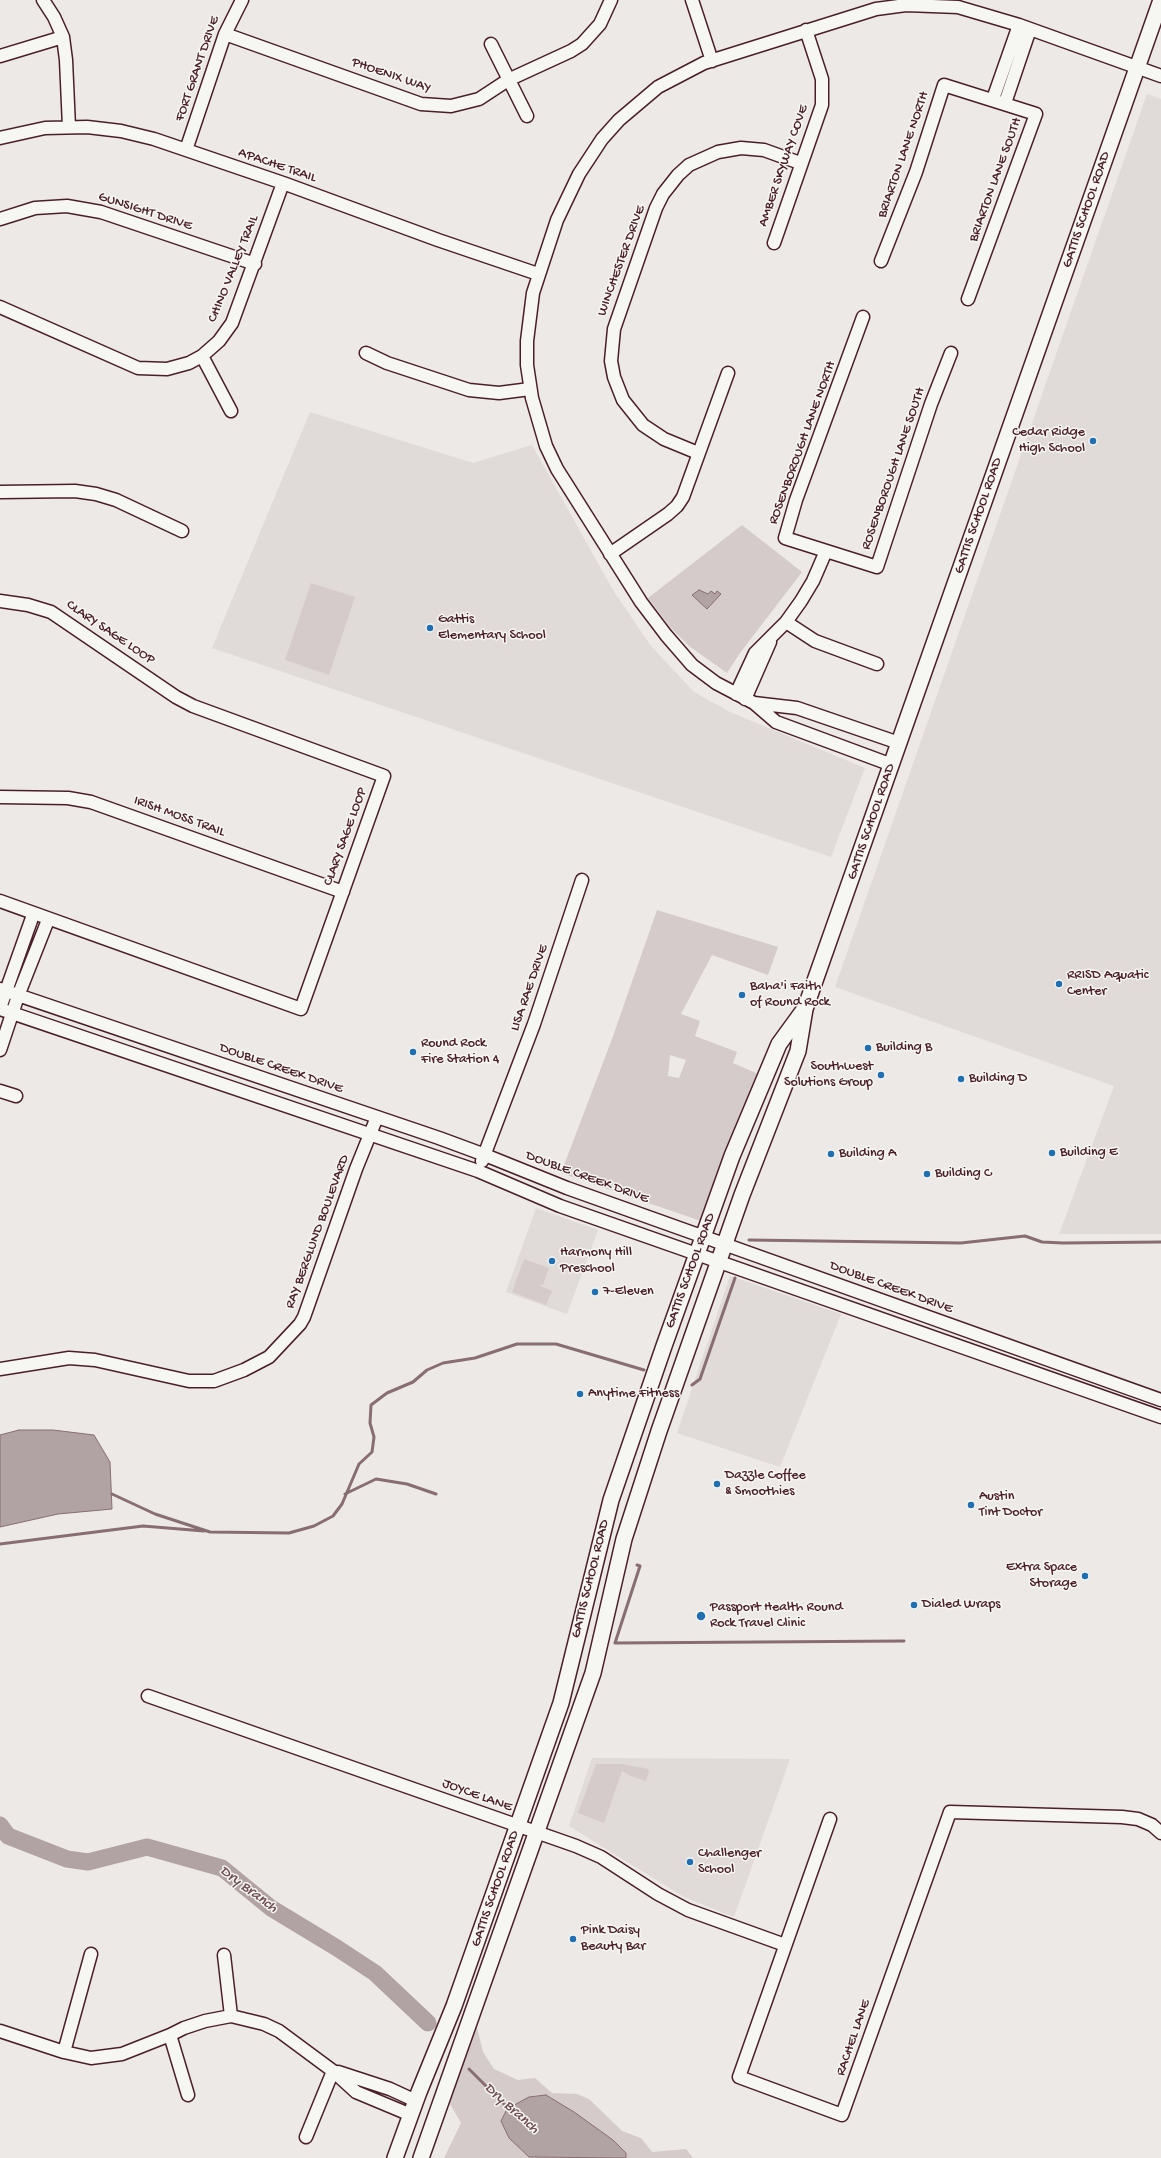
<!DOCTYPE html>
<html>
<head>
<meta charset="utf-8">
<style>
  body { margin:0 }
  canvas { display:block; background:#ece9e6 }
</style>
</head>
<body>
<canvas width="1161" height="2158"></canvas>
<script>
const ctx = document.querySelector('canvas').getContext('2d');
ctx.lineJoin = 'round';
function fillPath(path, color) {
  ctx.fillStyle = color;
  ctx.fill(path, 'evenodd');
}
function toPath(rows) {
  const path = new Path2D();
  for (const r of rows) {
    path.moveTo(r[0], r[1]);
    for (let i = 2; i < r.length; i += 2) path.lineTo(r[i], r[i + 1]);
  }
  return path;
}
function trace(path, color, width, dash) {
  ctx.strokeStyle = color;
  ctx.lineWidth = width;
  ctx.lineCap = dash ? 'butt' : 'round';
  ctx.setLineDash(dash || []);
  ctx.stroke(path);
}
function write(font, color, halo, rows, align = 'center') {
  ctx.font = font + ' "Gochi Hand",sans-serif';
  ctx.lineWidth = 3;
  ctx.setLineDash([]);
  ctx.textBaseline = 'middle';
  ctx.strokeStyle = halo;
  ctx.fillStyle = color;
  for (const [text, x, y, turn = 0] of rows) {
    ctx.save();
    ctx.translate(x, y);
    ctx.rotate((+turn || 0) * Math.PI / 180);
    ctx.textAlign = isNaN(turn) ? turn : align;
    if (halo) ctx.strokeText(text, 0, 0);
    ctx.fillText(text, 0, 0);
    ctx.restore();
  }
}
const built = toPath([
  [1147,94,1161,99,1161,1234,1059,1234,1114,1086,835,987],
  [310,412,473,463,532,445,614,592,651,646,694,692,730,712,865,768,831,857,212,648],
  [536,1208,598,1230,567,1314,506,1292],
  [730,1276,841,1314,780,1467,677,1433],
  [592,1758,790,1759,734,1917,684,1897,569,1826]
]);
const green = toPath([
  [742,525,802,572,740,653,727,673,689,646,671,628,648,598],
  [311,583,355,597,329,675,285,660],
  [657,910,778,947,768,975,712,955,681,1014,700,1021,695,1036,737,1052,733,1063,758,1074,701,1221,561,1173,612,1039],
  [670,1055,686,1060,679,1078,668,1076],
  [524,1259,549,1268,543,1285,541,1284,540,1286,552,1291,546,1305,512,1292],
  [596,1764,625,1764,625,1765,644,1768,648,1769,649,1772,646,1781,631,1776,622,1771,604,1823,578,1813],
  [473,2011,483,2052,494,2069,518,2080,535,2078,552,2093,577,2094,589,2099,622,2131,641,2138,652,2152,686,2149,693,2158,444,2158,461,2123,450,2104,445,2083]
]);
const water = toPath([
  [699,590,708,594,711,591,715,594,717,591,721,594,707,609,692,595,699,590],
  [19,1430,53,1430,94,1435,110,1462,112,1509,58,1514,0,1527,0,1435,19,1430],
  [546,2095,574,2112,613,2140,626,2153,626,2158,529,2157,509,2138,501,2121,507,2109,529,2097,546,2095]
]);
const stream = toPath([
  [749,1240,961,1243,1025,1236,1042,1242,1063,1243,1161,1242],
  [692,1385,700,1379,735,1278],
  [112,1494,155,1514,210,1532,289,1533,314,1526,333,1516,342,1504,359,1464,372,1452,374,1437,370,1423,371,1405,387,1393,413,1382,427,1370,443,1363,475,1358,517,1344,556,1344,644,1370],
  [345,1494,376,1479,407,1484,436,1494],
  [0,1544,143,1526,204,1531],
  [637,1565,640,1566,615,1643,904,1641],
  [469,2069,509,2109]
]);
const river = toPath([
  [0,1825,8,1836,67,1859,88,1862,147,1847,222,1868,271,1908,337,1948,375,1973,428,2023]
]);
const minor = toPath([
  [43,0,54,17,63,37,66,60,69,127],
  [692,0,712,61],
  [225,34,421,104,451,106,479,99,508,80,571,51,582,44,600,24,611,0],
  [491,44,527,116],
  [0,56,63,37],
  [993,99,1019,25],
  [1005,103,1030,29],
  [0,138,45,128,87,127,121,131,154,139,283,183,438,240,538,274],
  [186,150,225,34,242,0],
  [0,219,35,208,67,206,101,212,255,264],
  [774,243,822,105,822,79,806,30],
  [881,261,916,172,944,85,1036,114,968,299],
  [0,307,138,368,167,369,189,363,202,356,219,341,232,323,283,183],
  [863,317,796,500,785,538,877,567,931,404,951,353],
  [366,353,387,363,469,390,499,393,530,389],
  [202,356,231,411],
  [698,453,664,439,643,425,623,400,614,377,611,361,614,329,656,208,663,194,678,175,689,165,718,152,741,148,764,150,800,163],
  [0,492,75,491,96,494,116,500,182,531],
  [610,554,668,514,677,506,683,497,728,373],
  [0,601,28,605,51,612,176,697,193,706,384,776,301,1009,0,901],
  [786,622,815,641,877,664],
  [736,694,755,653,786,622,801,601,813,581,826,551],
  [745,699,770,642],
  [754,703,797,708,899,743],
  [892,765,776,722,754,703,716,683,692,665,666,635,641,602,557,469,546,446,532,398,527,365,527,341,533,293,557,220,579,174,602,139,619,120,658,87,704,63,876,9,906,5,958,7,1019,25,1161,76],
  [0,797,68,798,91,802,343,892],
  [0,989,439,1138,485,1155,567,1188,1161,1400],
  [0,1008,33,915],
  [0,1009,478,1171,560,1206,1161,1417],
  [0,1050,18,996,48,920],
  [0,1091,16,1096],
  [482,1161,534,1024,582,880],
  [0,1369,69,1358,95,1360,189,1381,214,1381,244,1370,269,1357,300,1324,304,1317,356,1169,377,1117],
  [148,1696,576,1846,601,1857,658,1894,688,1910,785,1945],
  [830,1819,739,2077,842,2115,950,1812,1122,1817,1138,1819,1152,1825,1161,1833],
  [224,1955,231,2016],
  [0,2031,64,2052,91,2058,122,2054,170,2035,184,2028,205,2021,231,2016,264,2024,279,2031,333,2071,356,2092,411,2115],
  [170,2035,188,2095],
  [64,2052,91,1954],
  [338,2072,390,2089,416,2101],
  [306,2137,333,2071]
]);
const major = toPath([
  [395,2158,419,2092,454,2006,561,1703,611,1500,664,1346,732,1156,779,1044,803,1011],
  [421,2158,593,1673,624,1539,659,1431,742,1195,798,1051,805,1009,1161,0]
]);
const markers = [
  [1093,441,4,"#1f6fb2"],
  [430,628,4,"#1f6fb2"],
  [1059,984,4,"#1f6fb2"],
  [742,995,4,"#1f6fb2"],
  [868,1048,4,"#1f6fb2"],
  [413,1052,4,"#1f6fb2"],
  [881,1075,4,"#1f6fb2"],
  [961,1079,4,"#1f6fb2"],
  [1052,1153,4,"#1f6fb2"],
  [831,1154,4,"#1f6fb2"],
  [927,1174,4,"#1f6fb2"],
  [552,1261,4,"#1f6fb2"],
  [595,1292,4,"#1f6fb2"],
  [580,1394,4,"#1f6fb2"],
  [717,1484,4,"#1f6fb2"],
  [971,1505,4,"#1f6fb2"],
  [1085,1576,4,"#1f6fb2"],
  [914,1605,4,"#1f6fb2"],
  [701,1616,5,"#1f6fb2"],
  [690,1862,4,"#1f6fb2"],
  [573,1939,4,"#1f6fb2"]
];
const streetNames = [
  ["FORT GRANT DRIVE",198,69,-71],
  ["PHOENIX WAY",391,76,19],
  ["BRIARTON LANE NORTH",904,155,-71],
  ["APACHE TRAIL",277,166,19],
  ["AMBER SKYWAY COVE",784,166,-71],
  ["BRIARTON LANE SOUTH",996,180,-70],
  ["GATTIS SCHOOL ROAD",1087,210,-71],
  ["GUNSIGHT DRIVE",145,212,18],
  ["WINCHESTER DRIVE",622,261,-70],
  ["CHINO VALLEY TRAIL",234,269,-68],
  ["ROSENBOROUGH LANE NORTH",803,443,-70],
  ["ROSENBOROUGH LANE SOUTH",894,469,-71],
  ["GATTIS SCHOOL ROAD",979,516,-71],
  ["CLARY SAGE LOOP",110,633,34],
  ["IRISH MOSS TRAIL",179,817,20],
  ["GATTIS SCHOOL ROAD",872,822,-71],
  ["CLARY SAGE LOOP",346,837,-70],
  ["LISA RAE DRIVE",530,988,-71],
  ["DOUBLE CREEK DRIVE",281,1069,19],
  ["DOUBLE CREEK DRIVE",587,1178,20],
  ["RAY BERGLUND BOULEVARD",318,1232,-70],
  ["GATTIS SCHOOL ROAD",691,1271,-70],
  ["DOUBLE CREEK DRIVE",891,1288,20],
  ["GATTIS SCHOOL ROAD",591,1579,-76],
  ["JOYCE LANE",477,1796,20],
  ["GATTIS SCHOOL ROAD",496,1889,-71],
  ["RACHEL LANE",854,2038,-71]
];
const poiNames = [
  ["Cedar Ridge",1085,433,"right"],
  ["High School",1085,449,"right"],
  ["Gattis",438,620],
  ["Elementary School",438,636],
  ["RRISD Aquatic",1067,976],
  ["Center",1067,992],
  ["Baha'i Faith",750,987],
  ["of Round Rock",750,1003],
  ["Round Rock",421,1044],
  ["Fire Station 4",421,1060],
  ["Building B",876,1048],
  ["Southwest",873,1067,"right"],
  ["Solutions Group",873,1083,"right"],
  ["Building D",969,1079],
  ["Building E",1060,1153],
  ["Building A",839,1154],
  ["Building C",935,1174],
  ["Harmony Hill",560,1253],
  ["Preschool",560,1269],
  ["7-Eleven",603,1292],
  ["Anytime Fitness",588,1394],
  ["Dazzle Coffee",725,1476],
  ["& Smoothies",725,1492],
  ["Austin",979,1497],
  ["Tint Doctor",979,1513],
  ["Extra Space",1077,1568,"right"],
  ["Storage",1077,1584,"right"],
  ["Dialed Wraps",922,1605],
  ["Passport Health Round",710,1608],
  ["Rock Travel Clinic",710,1624],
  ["Challenger",698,1854],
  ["School",698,1870],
  ["Pink Daisy",581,1931],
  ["Beauty Bar",581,1947]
];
const waterNames = [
  ["Dry Branch",248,1890,37],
  ["Dry Branch",511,2109,42]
];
fillPath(built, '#e0dad8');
fillPath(green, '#d4cbca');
fillPath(water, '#b1a2a3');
trace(water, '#886e73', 1);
trace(stream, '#886e73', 3);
trace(river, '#b1a2a3', 17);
trace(minor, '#4a1f2b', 15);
trace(major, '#4a1f2b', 18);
trace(minor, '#f6f6f2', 12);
trace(major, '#f6f6f2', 15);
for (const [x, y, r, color] of markers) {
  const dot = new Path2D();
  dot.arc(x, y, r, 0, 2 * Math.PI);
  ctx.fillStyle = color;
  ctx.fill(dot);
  trace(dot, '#f6f6f2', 1.5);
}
write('14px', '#4a1f2b', '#f6f6f2', streetNames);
write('14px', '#4a1f2b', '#f6f6f2', poiNames, 'left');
write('italic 15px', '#6e4d55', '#f6f6f2', waterNames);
</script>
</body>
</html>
